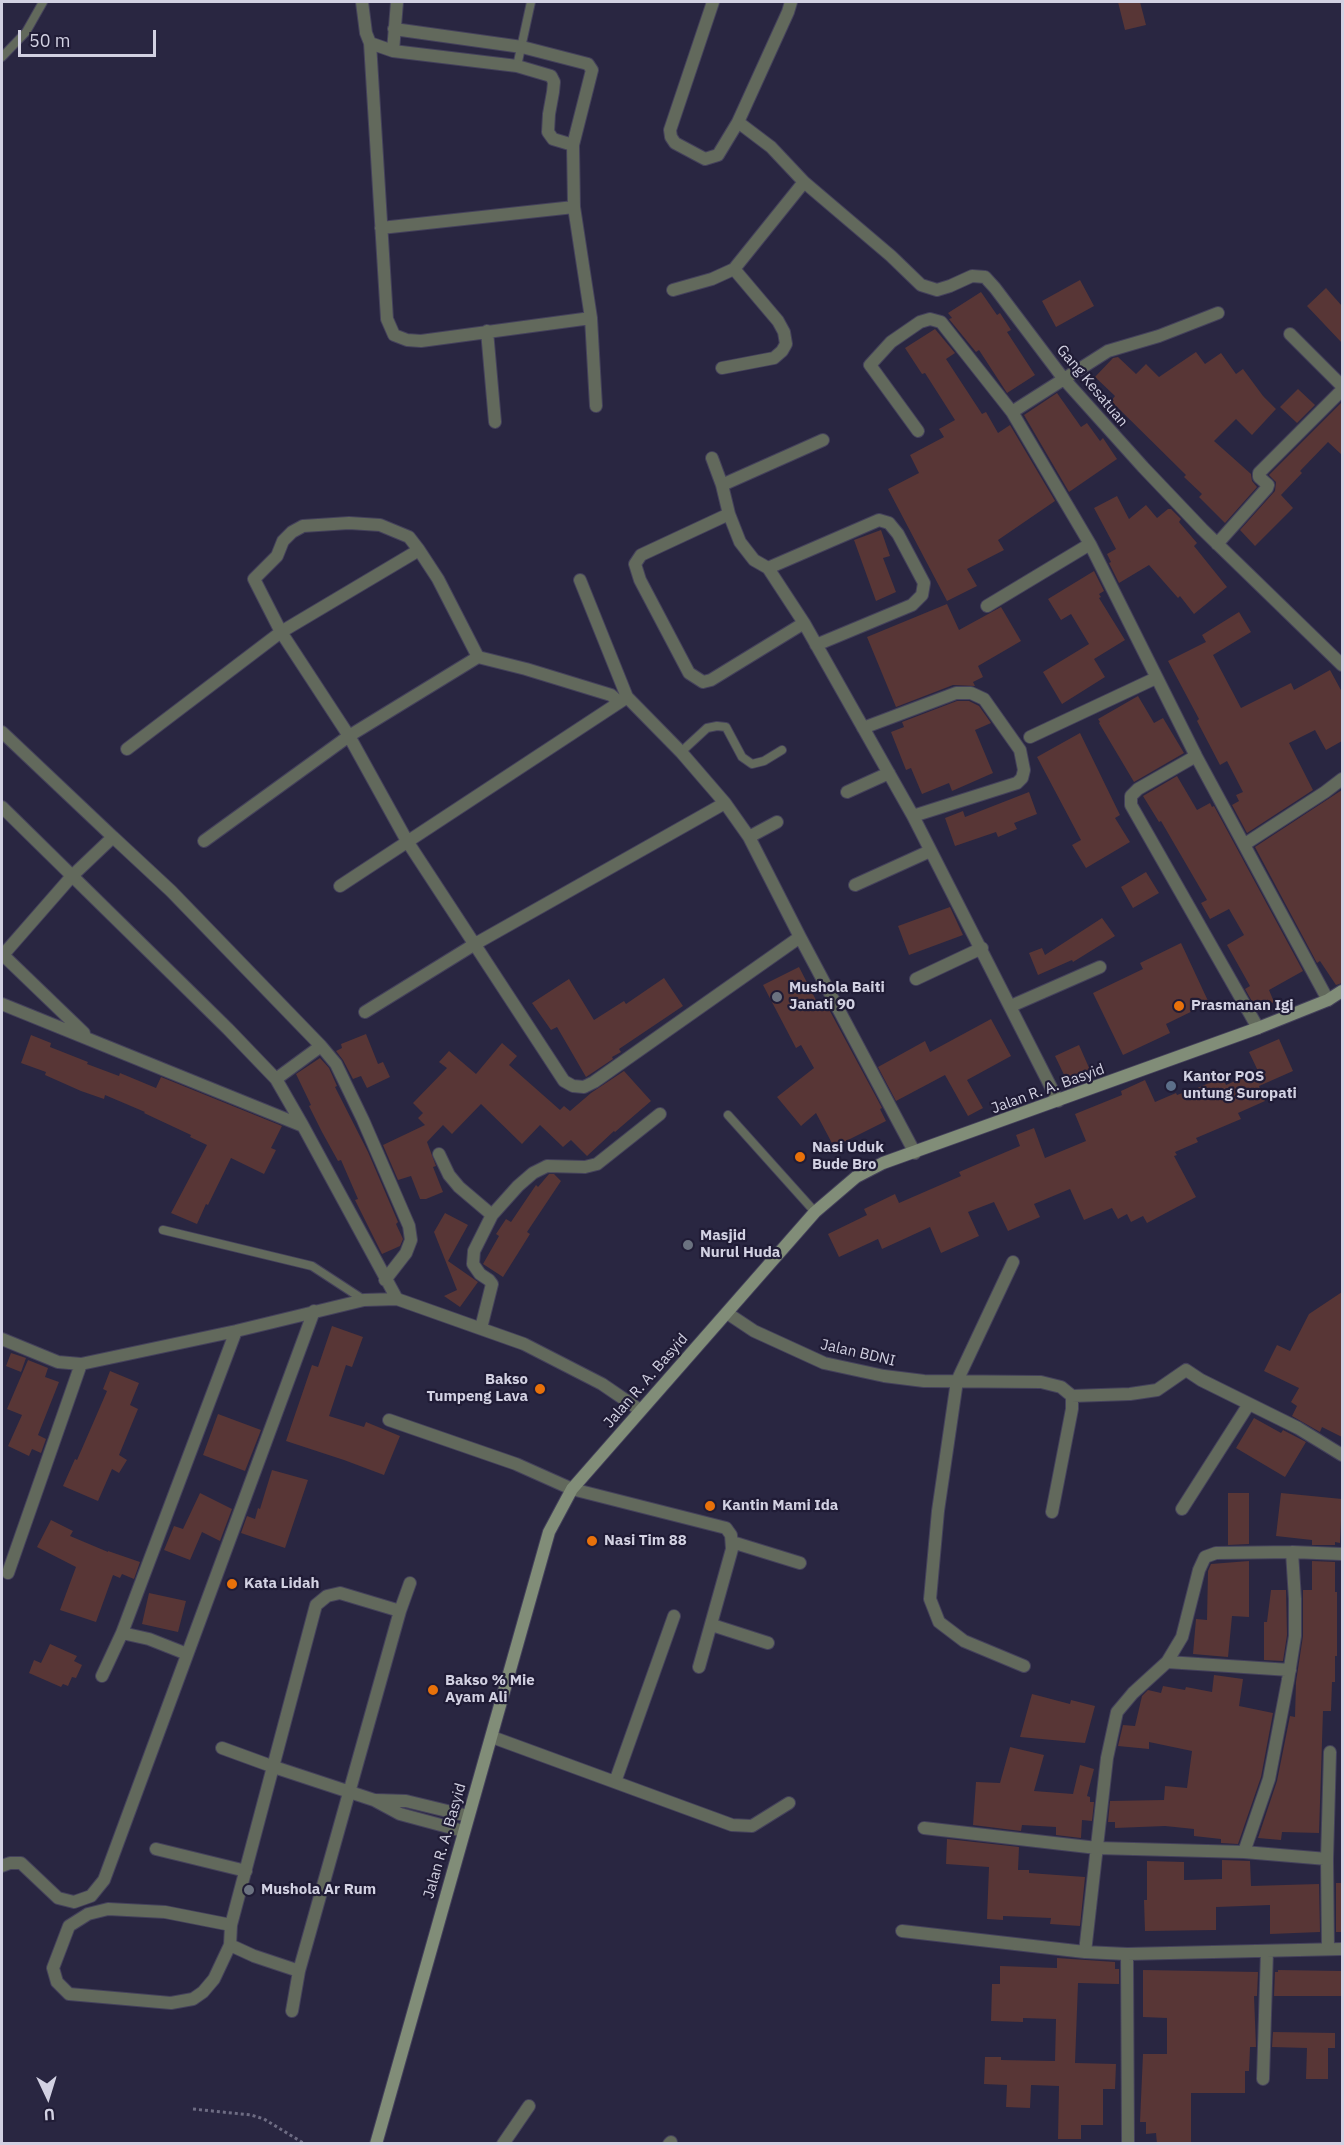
<!DOCTYPE html>
<html>
<head>
<meta charset="utf-8">
<style>
  body { margin:0 }
  #map { position:relative; width:1344px; height:2145px; overflow:hidden; background:#292641; font-family:"IBM Plex Sans",sans-serif }
  canvas { display:block }
  .frame { position:absolute; inset:0; border:3px solid #d2d1e2; pointer-events:none }
  .north { position:absolute; left:18px; top:2067px; width:60px; height:60px; -webkit-text-stroke:4px #201c36; paint-order:stroke; rotate:176deg; font-size:16px; font-weight:700; line-height:24px; text-align:center; color:#d2d1e2 }
  .north::after { content:''; display:block; margin:auto; width:21px; height:27px; background:#d2d1e2; clip-path:polygon(50% 0,100% 100%,50% 72%,0 100%) }
  .scale { position:absolute; left:18px; top:30px; width:138px; height:27px; box-sizing:border-box; border:3px solid #d2d1e2; border-top:0; padding-left:8px; font-size:18px; line-height:21px; white-space:nowrap; color:#d2d1e2; -webkit-text-stroke:4px #201c36; paint-order:stroke }
</style>
</head>
<body>
<div id="map">
<canvas width="1344" height="2145"></canvas>
<div class="frame"></div>
<div class="north">U</div>
<div class="scale">50 m</div>
</div>
<script>
const ctx = document.querySelector('canvas').getContext('2d');
ctx.lineJoin = 'round';
function fillPath(path, color) {
  ctx.fillStyle = color;
  ctx.fill(path, 'evenodd');
}
function toPath(rows) {
  const path = new Path2D();
  for (const r of rows) {
    path.moveTo(r[0], r[1]);
    for (let i = 2; i < r.length; i += 2) path.lineTo(r[i], r[i + 1]);
  }
  return path;
}
function trace(path, color, width, dash) {
  ctx.strokeStyle = color;
  ctx.lineWidth = width;
  ctx.lineCap = dash ? 'butt' : 'round';
  ctx.setLineDash(dash || []);
  ctx.stroke(path);
}
function write(font, color, halo, rows, align = 'center') {
  ctx.font = font + ' "IBM Plex Sans",sans-serif';
  ctx.lineWidth = 4.5;
  ctx.setLineDash([]);
  ctx.textBaseline = 'middle';
  ctx.strokeStyle = halo;
  ctx.fillStyle = color;
  for (const [text, x, y, turn = 0] of rows) {
    ctx.save();
    ctx.translate(x, y);
    ctx.rotate((+turn || 0) * Math.PI / 180);
    ctx.textAlign = isNaN(turn) ? turn : align;
    if (halo) ctx.strokeText(text, 0, 0);
    ctx.fillText(text, 0, 0);
    ctx.restore();
  }
}
const building = toPath([
  [1118,2,1140,2,1146,25,1125,30],
  [1080,280,1094,306,1056,327,1042,301],
  [1326,288,1342,306,1342,343,1307,306],
  [981,292,997,315,1000,313,1011,330,1007,332,1035,375,1007,393,979,350,976,352,949,319,952,318,948,313],
  [935,329,955,353,946,359,982,414,986,412,998,433,1010,425,1055,501,998,540,1004,550,967,569,977,586,947,601,888,489,919,473,910,455,944,437,939,429,955,420,925,373,922,374,905,348],
  [1196,352,1205,364,1221,353,1236,374,1243,369,1263,396,1276,409,1252,435,1236,419,1214,441,1251,474,1252,481,1257,487,1225,523,1199,497,1202,494,1184,477,1186,475,1111,401,1115,396,1095,377,1113,358,1118,357,1136,374,1146,364,1159,377],
  [1298,389,1315,405,1297,423,1280,407],
  [1057,393,1081,427,1087,423,1100,441,1103,438,1117,459,1069,492,1024,415],
  [1342,402,1342,455,1328,442,1300,471,1302,473,1281,495,1293,508,1255,546,1240,530,1275,491,1276,482,1269,475],
  [1117,496,1129,519,1146,505,1157,518,1168,509,1171,509,1181,519,1179,522,1197,543,1194,546,1227,587,1194,614,1180,596,1178,598,1149,565,1119,583,1109,563,1111,562,1107,554,1116,549,1094,508],
  [881,530,890,556,883,558,896,592,876,601,854,540],
  [1094,571,1104,591,1099,594,1101,597,1099,598,1125,640,1094,659,1105,677,1062,704,1043,672,1089,644,1071,614,1061,620,1048,599],
  [947,604,959,630,1001,607,1021,641,978,666,983,677,973,682,975,686,953,685,896,707,867,637],
  [1239,612,1251,632,1213,655,1241,708,1291,683,1294,690,1330,670,1342,692,1342,741,1326,750,1315,730,1289,743,1313,790,1247,833,1232,805,1239,801,1236,795,1243,792,1227,761,1220,765,1197,721,1199,719,1168,661,1206,642,1202,635],
  [1138,696,1154,723,1163,718,1184,753,1134,782,1099,723,1100,722,1098,719],
  [957,701,969,701,979,706,991,723,975,730,993,773,952,791,949,783,922,794,911,768,906,770,891,732,904,727,902,722],
  [1080,733,1120,815,1115,818,1130,842,1086,868,1072,845,1081,840,1037,757],
  [1177,776,1197,810,1210,803,1212,807,1214,806,1303,971,1269,990,1274,1002,1257,1010,1245,989,1250,986,1227,945,1244,935,1229,909,1210,919,1201,903,1207,900,1161,821,1159,822,1143,796],
  [1342,790,1342,983,1336,985,1320,961,1317,963,1255,847],
  [1029,792,1037,814,1014,823,1017,829,998,837,996,832,955,846,945,818,963,811,965,817],
  [1146,872,1159,893,1133,908,1121,887],
  [950,907,963,935,909,955,898,926],
  [1102,918,1115,936,1073,962,1072,960,1038,975,1029,953,1042,948,1045,955],
  [1181,943,1209,1003,1166,1024,1170,1033,1123,1055,1093,993,1143,969,1140,963],
  [799,967,818,1004,824,1000,882,1108,880,1109,886,1121,834,1147,816,1113,801,1126,777,1097,814,1068,801,1045,796,1048,763,985],
  [664,978,683,1006,619,1049,621,1052,612,1057,613,1059,586,1077,557,1027,551,1030,532,1003,569,979,594,1020,624,1001,626,1004],
  [991,1019,1011,1056,967,1080,983,1108,968,1116,945,1075,896,1101,878,1067,925,1041,930,1052],
  [366,1034,378,1064,383,1062,390,1077,367,1088,361,1076,353,1079,343,1060,336,1051,342,1048,341,1044],
  [31,1035,51,1043,50,1047,88,1062,87,1064,119,1076,120,1073,156,1088,161,1077,282,1126,271,1148,276,1150,264,1174,231,1158,208,1205,206,1204,197,1224,171,1213,207,1145,190,1137,191,1135,144,1113,145,1112,105,1095,104,1099,81,1091,45,1075,46,1072,21,1063],
  [1279,1039,1293,1071,1259,1086,1265,1101,1238,1113,1241,1119,1196,1138,1198,1142,1175,1152,1177,1155,1174,1156,1196,1197,1147,1223,1143,1216,1131,1222,1127,1214,1118,1219,1112,1208,1084,1220,1070,1189,1034,1204,1040,1217,1008,1231,994,1202,968,1212,979,1236,941,1253,930,1227,882,1249,878,1239,839,1257,828,1234,867,1215,864,1209,895,1194,899,1203,961,1176,959,1172,1020,1146,1016,1135,1034,1128,1045,1158,1086,1141,1075,1114,1122,1095,1121,1091,1145,1080,1155,1102,1176,1093,1177,1095,1188,1091,1188,1092,1223,1077,1226,1085,1258,1071,1249,1052],
  [502,1043,517,1056,509,1065,560,1110,564,1106,570,1111,591,1093,624,1071,651,1101,615,1132,614,1131,587,1156,571,1140,563,1147,540,1125,522,1144,481,1104,452,1134,443,1125,427,1142,436,1166,433,1167,443,1192,426,1199,420,1199,411,1176,398,1180,383,1145,425,1125,418,1118,423,1113,413,1103,447,1068,439,1062,449,1051,476,1074],
  [1079,1045,1090,1070,1067,1081,1055,1056],
  [320,1058,329,1068,337,1086,335,1087,368,1152,398,1222,396,1224,403,1239,400,1246,382,1254,355,1200,358,1199,341,1160,338,1161,322,1132,309,1106,311,1105,296,1074],
  [549,1174,554,1174,561,1181,527,1232,530,1234,503,1277,483,1264,499,1236,496,1234,506,1219,511,1222,536,1185,538,1187],
  [445,1213,468,1225,448,1261,478,1282,460,1307,444,1296,457,1290,434,1232],
  [1342,1292,1342,1437,1322,1427,1320,1432,1292,1416,1297,1406,1291,1402,1299,1388,1264,1371,1277,1345,1290,1351,1309,1314],
  [332,1326,363,1337,352,1367,346,1365,329,1416,364,1427,366,1422,400,1436,384,1475,344,1460,286,1441,312,1365,318,1367],
  [11,1353,26,1358,21,1372,6,1366],
  [28,1360,48,1368,45,1377,59,1382,38,1435,46,1439,41,1453,32,1449,29,1456,8,1446,22,1415,7,1409],
  [110,1371,139,1383,130,1405,138,1409,119,1455,127,1460,119,1473,112,1469,98,1501,63,1486,75,1459,77,1460,94,1421,107,1391,103,1389],
  [218,1414,261,1430,245,1471,203,1455],
  [1254,1418,1281,1433,1283,1430,1306,1442,1285,1477,1236,1448],
  [272,1470,308,1480,285,1548,241,1533,247,1516,255,1519,258,1508,260,1509],
  [200,1493,232,1509,220,1541,202,1532,190,1560,164,1550,174,1526,183,1529],
  [1228,1493,1249,1493,1249,1544,1228,1545],
  [1281,1493,1342,1499,1340,1543,1335,1542,1335,1545,1312,1545,1312,1540,1276,1536],
  [51,1520,73,1531,70,1536,108,1552,108,1551,140,1562,134,1579,122,1574,120,1578,113,1575,96,1622,60,1610,76,1567,37,1547],
  [1249,1561,1249,1617,1232,1616,1228,1657,1193,1654,1196,1619,1207,1620,1208,1571,1211,1564],
  [1312,1561,1335,1562,1335,1592,1337,1592,1337,1656,1335,1656,1335,1682,1332,1682,1331,1711,1323,1711,1319,1833,1282,1832,1281,1840,1258,1838,1277,1781,1290,1716,1295,1717,1296,1682,1303,1636,1303,1590,1312,1590],
  [1271,1590,1286,1590,1287,1635,1283,1661,1264,1660,1264,1622,1267,1622],
  [149,1593,186,1601,178,1632,142,1624],
  [50,1644,77,1656,74,1661,82,1665,76,1678,72,1677,68,1686,63,1684,61,1687,29,1673,34,1660,41,1663],
  [1214,1675,1243,1679,1239,1706,1273,1713,1261,1777,1238,1844,1221,1843,1221,1839,1194,1836,1194,1829,1165,1826,1115,1828,1115,1822,1108,1822,1110,1801,1164,1800,1165,1786,1187,1788,1192,1751,1149,1742,1149,1749,1118,1746,1123,1725,1135,1726,1142,1696,1148,1690,1161,1693,1163,1686,1185,1690,1186,1687,1212,1692],
  [1032,1694,1070,1704,1071,1700,1095,1706,1085,1743,1020,1737],
  [1010,1747,1044,1755,1034,1791,1073,1794,1080,1765,1094,1769,1087,1796,1090,1797,1090,1802,1094,1802,1092,1821,1082,1820,1081,1838,1056,1835,1056,1827,1022,1825,1021,1831,973,1825,976,1782,1000,1783],
  [947,1839,1019,1847,1018,1870,1029,1870,1029,1873,1085,1877,1080,1926,1050,1924,1051,1918,1003,1916,1003,1920,987,1919,989,1867,946,1864],
  [1222,1860,1250,1861,1251,1886,1319,1884,1320,1932,1270,1934,1270,1905,1216,1907,1216,1930,1145,1931,1144,1900,1147,1900,1147,1861,1184,1862,1184,1880,1222,1879],
  [1336,1883,1342,1883,1342,1932,1336,1932],
  [1057,1958,1115,1962,1115,1969,1119,1969,1119,1984,1078,1983,1075,2063,1116,2064,1115,2089,1103,2089,1103,2125,1081,2125,1081,2139,1058,2139,1059,2086,1031,2085,1030,2108,1006,2107,1007,2085,984,2084,985,2057,1001,2057,1001,2060,1055,2061,1056,2019,1023,2018,1023,2022,991,2021,992,1984,1000,1984,1000,1966,1057,1968],
  [1143,1970,1258,1972,1257,1996,1254,1996,1256,2047,1250,2047,1249,2071,1245,2071,1245,2093,1191,2093,1191,2144,1157,2144,1156,2133,1146,2134,1146,2122,1140,2122,1143,2054,1167,2054,1167,2018,1143,2017],
  [1278,1970,1342,1971,1342,1996,1274,1996,1275,1972,1278,1972],
  [1273,2032,1335,2033,1335,2048,1328,2048,1328,2079,1306,2079,1307,2048,1272,2047]
]);
const path = toPath([
  [193,2109,251,2115,264,2119,305,2144]
]);
const service = toPath([
  [2,57,26,32,43,2],
  [517,66,531,2],
  [681,752,707,728,717,726,726,727,742,757,752,764,764,761,782,750],
  [728,1115,815,1212],
  [163,1230,312,1266,364,1300]
]);
const minor = toPath([
  [362,2,366,33,370,43,393,51,517,66,551,76,554,82,553,92,549,114,548,132,553,139,573,145],
  [713,2,670,130,671,137,675,143,705,159,718,155,738,122],
  [791,2,788,12,738,122,771,147,804,182,891,256,921,285,937,290,950,286,972,276,985,277,995,288,1063,378,1143,467,1202,529,1342,665],
  [394,29,522,47,588,64,592,70,573,145,574,207,591,318,596,406],
  [370,43,387,319,394,335,407,340,421,341,591,318],
  [393,51,397,2],
  [381,228,574,207],
  [673,290,712,279,734,269,804,182],
  [487,331,495,422],
  [1290,334,1342,386],
  [722,368,774,358,782,351,786,344,784,332,778,321,734,269],
  [1012,412,1108,351,1159,336,1218,313],
  [918,431,870,365,891,342,920,322,930,319,941,322,1012,412,1090,544,1196,756,1328,1000],
  [712,458,722,485,729,514,740,542,754,560,768,568,804,623,913,816,1058,1101],
  [722,485,823,440],
  [729,514,641,555,635,564,640,580,689,673,703,682,711,680,804,623],
  [1217,544,1267,488,1268,485,1259,477,1259,473,1342,390],
  [768,568,879,520,889,523,898,534,924,583,922,595,912,605,816,645],
  [580,580,627,697,681,752,725,803,749,837,800,937,915,1153],
  [987,606,1090,544],
  [619,702,611,695,526,669,478,657,438,579,419,550,409,537,380,525,349,523,303,526,292,532,283,541,277,556,254,579,281,632,349,736,407,841,564,1081,573,1086,584,1087,594,1082,800,937],
  [863,728,956,693,971,693,984,699,1020,750,1024,770,1022,778,1017,783,913,816],
  [2,732,113,837,72,876,2,956],
  [1030,737,1156,678],
  [127,749,281,632,419,550],
  [1196,756,1138,789,1131,796,1131,805,1258,1028],
  [847,792,889,773],
  [2,807,228,1029,276,1079,303,1126],
  [113,837,171,891,321,1046,336,1064,363,1120,409,1226,411,1240,406,1253,385,1280],
  [749,837,777,822],
  [204,841,349,736,478,657],
  [1245,844,1325,792,1342,779],
  [855,885,930,851],
  [340,886,626,698],
  [2,954,84,1033],
  [916,979,982,948],
  [2,1004,303,1126,397,1299],
  [1011,1006,1100,967],
  [365,1012,475,944,725,803],
  [276,1079,321,1046],
  [439,1154,449,1175,459,1187,492,1215],
  [1013,1262,957,1381,938,1511,930,1599,939,1622,964,1641,1024,1666],
  [727,1313,754,1331,824,1363,884,1376,924,1381,1041,1382,1061,1387,1072,1396,1072,1409,1052,1512],
  [481,1328,492,1284,489,1280,480,1274,473,1264,474,1251,492,1215,518,1186,533,1173,547,1166,585,1167,597,1164,660,1114],
  [2,1339,58,1362,81,1364,236,1331,364,1300,397,1299,524,1344,602,1384,640,1410],
  [1072,1396,1130,1394,1157,1390,1186,1370,1201,1380,1298,1428,1342,1455],
  [389,1420,516,1464,572,1489,726,1528,731,1535,732,1549,699,1667],
  [1182,1509,1249,1404],
  [732,1542,800,1563],
  [8,1573,81,1364],
  [712,1625,768,1643],
  [122,1633,236,1331],
  [1167,1662,1290,1670],
  [102,1676,122,1633,149,1639,187,1654],
  [492,1737,732,1825,752,1826,789,1803],
  [222,1748,274,1767,374,1800,400,1814,463,1831],
  [615,1782,674,1616],
  [375,1800,406,1801,468,1816],
  [924,1828,1097,1848,1244,1852,1327,1859,1328,1949],
  [156,1849,246,1871],
  [1244,1852,1269,1779,1288,1680,1295,1636,1295,1599,1292,1552],
  [1327,1859,1330,1752],
  [2,1866,10,1863,21,1863,58,1898,74,1902,91,1896,104,1880,314,1311],
  [902,1931,1085,1952,1127,1954,1342,1949],
  [230,1945,214,1979,203,1992,193,1999,171,2003,69,1994,57,1982,53,1968,69,1926,88,1914,108,1909,165,1912,231,1925],
  [1085,1952,1107,1758,1117,1712,1133,1693,1167,1662,1182,1637,1199,1570,1205,1557,1216,1553,1292,1552,1342,1554],
  [1127,1954,1128,2144],
  [299,1971,254,1956,230,1945,231,1925,316,1605,327,1596,340,1593,400,1611],
  [292,2011,299,1971,400,1611,410,1583],
  [1263,2079,1267,1951],
  [503,2144,529,2106],
  [669,2144,671,2142]
]);
const secondary = toPath([
  [376,2144,549,1532,572,1489,815,1212,856,1177,883,1163,1258,1028,1328,1000,1342,991]
]);
const markers = [
  [777,997,6,"#6b7280"],
  [1179,1006,6,"#e8710a"],
  [1171,1086,6,"#5c6f8a"],
  [800,1157,6,"#e8710a"],
  [688,1245,6,"#6b7280"],
  [540,1389,6,"#e8710a"],
  [710,1506,6,"#e8710a"],
  [592,1541,6,"#e8710a"],
  [232,1584,6,"#e8710a"],
  [433,1690,6,"#e8710a"],
  [249,1890,6,"#6b7280"]
];
const streetNames = [
  ["Gang Kesatuan",1092,386,50],
  ["Jalan R. A. Basyid",1048,1089,-20],
  ["Jalan BDNI",858,1353,13],
  ["Jalan R. A. Basyid",646,1381,-49],
  ["Jalan R. A. Basyid",445,1841,-74]
];
const poiNames = [
  ["Mushola Baiti",789,988],
  ["Janati 90",789,1005],
  ["Prasmanan Igi",1191,1006],
  ["Kantor POS",1183,1077],
  ["untung Suropati",1183,1094],
  ["Nasi Uduk",812,1148],
  ["Bude Bro",812,1165],
  ["Masjid",700,1236],
  ["Nurul Huda",700,1253],
  ["Bakso",528,1380,"right"],
  ["Tumpeng Lava",528,1397,"right"],
  ["Kantin Mami Ida",722,1506],
  ["Nasi Tim 88",604,1541],
  ["Kata Lidah",244,1584],
  ["Bakso % Mie",445,1681],
  ["Ayam Ali",445,1698],
  ["Mushola Ar Rum",261,1890]
];
fillPath(building, '#583636');
trace(service, '#44415b', 10);
trace(minor, '#44415b', 14);
trace(secondary, '#44415b', 14);
trace(path, '#6e6c83', 3, [3, 3]);
trace(service, '#62695c', 8);
trace(minor, '#62695c', 12);
trace(secondary, '#818d78', 12);
for (const [x, y, r, color] of markers) {
  const dot = new Path2D();
  dot.arc(x, y, r, 0, 2 * Math.PI);
  ctx.fillStyle = color;
  ctx.fill(dot);
  trace(dot, '#201c36', 2);
}
write('15px', '#d2d1e2', '#201c36', streetNames);
write('bold 15px', '#d2d1e2', '#201c36', poiNames, 'left');
</script>
</body>
</html>
